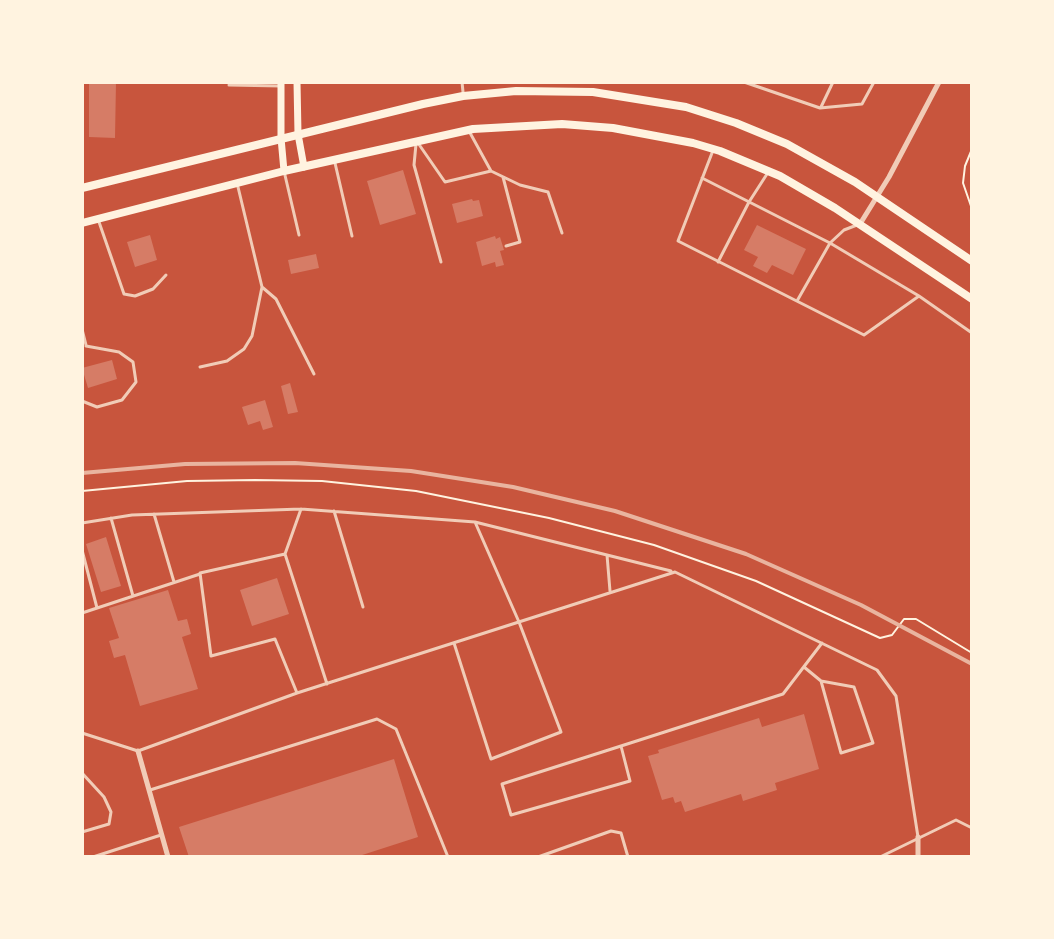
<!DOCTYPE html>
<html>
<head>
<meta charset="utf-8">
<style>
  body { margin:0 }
  #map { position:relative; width:1054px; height:939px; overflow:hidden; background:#c8553d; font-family:Lato,sans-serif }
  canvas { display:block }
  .frame { position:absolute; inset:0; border:84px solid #fff3e0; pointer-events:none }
</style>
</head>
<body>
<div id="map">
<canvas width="1054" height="939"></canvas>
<div class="frame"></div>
</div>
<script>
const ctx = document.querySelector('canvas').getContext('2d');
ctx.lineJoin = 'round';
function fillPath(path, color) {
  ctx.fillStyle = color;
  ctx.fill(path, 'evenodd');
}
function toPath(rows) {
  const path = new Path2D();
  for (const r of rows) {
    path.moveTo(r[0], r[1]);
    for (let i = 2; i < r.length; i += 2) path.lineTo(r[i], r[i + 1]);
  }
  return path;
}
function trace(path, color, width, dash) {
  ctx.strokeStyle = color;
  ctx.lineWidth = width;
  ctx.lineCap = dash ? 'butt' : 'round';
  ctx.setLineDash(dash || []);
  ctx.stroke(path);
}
const building = toPath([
  [89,82,116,82,115,138,89,137],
  [403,170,416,214,380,225,367,181],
  [472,199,473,201,479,200,483,216,457,223,452,204],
  [757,225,806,249,793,275,772,265,767,273,753,266,758,257,744,250],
  [150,235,157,260,135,267,127,242],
  [495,236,496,239,500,237,504,250,500,251,504,265,496,267,495,262,482,266,476,242],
  [316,254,319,268,291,274,288,260],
  [112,360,117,379,88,388,82,368],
  [290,383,298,412,288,414,281,386],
  [265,400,273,427,263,430,260,421,248,425,242,407],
  [106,537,121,586,101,592,86,544],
  [277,578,289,614,252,626,240,590],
  [168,590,178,621,187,619,191,634,182,637,198,689,140,706,125,655,114,658,109,641,119,638,109,608],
  [804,714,819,769,775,783,777,790,743,801,741,794,685,812,681,801,675,803,673,797,662,800,648,756,659,753,658,750,759,718,762,727],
  [394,759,418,837,356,857,189,857,179,827]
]);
const path = toPath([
  [972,149,965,166,963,183,972,209],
  [82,491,187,481,255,480,322,481,416,491,549,518,654,545,756,581,880,638,892,635,904,619,916,619,972,653]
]);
const service = toPath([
  [462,82,463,92],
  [744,82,820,108,862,104,874,82],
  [229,85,281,86],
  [821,107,833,82],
  [418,143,445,182,491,171,469,131],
  [416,144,414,165,441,262],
  [712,153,678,241,864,335,919,296,972,333],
  [335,163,352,236],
  [284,171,299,235],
  [491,171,520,185,548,192,562,233],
  [503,177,520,242,506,246],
  [702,178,830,243,797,301],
  [238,187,262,287,276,299,314,374],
  [99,222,124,294,135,296,153,289,166,275],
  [857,225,844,230,830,243,919,296],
  [718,262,749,202,767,174],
  [82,329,86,345],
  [200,367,227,361,244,349,252,336,262,287],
  [82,401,97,407,122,400,136,382,133,362,119,352,86,346],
  [334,511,363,607],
  [154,514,174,582],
  [111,518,133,596],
  [82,523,132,515,301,509,475,522,671,571],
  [82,550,97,608],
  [285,554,327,684],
  [607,555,610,591],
  [82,613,200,574],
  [454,643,491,759,561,732,519,622,475,522],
  [804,667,821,681,841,753,873,743,854,687,821,681],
  [297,693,675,572,877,670,896,696,918,837],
  [82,733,138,751,297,693,275,639,211,656,200,573,285,554,301,509],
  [621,746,630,781,511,815,502,784,621,746,783,694,822,643],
  [82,773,104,797,111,812,109,824,82,832],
  [150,790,377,719,396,729,448,857],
  [93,857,161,835],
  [538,857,611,831,621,833,628,857],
  [880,857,956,820,972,828]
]);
const minor = toPath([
  [860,224,889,177,939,82],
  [138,751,168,857],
  [918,837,918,857]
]);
const secondary = toPath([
  [281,82,281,138,284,171],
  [297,82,298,134,304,167]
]);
const primary = toPath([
  [82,188,423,104,463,96,516,91,593,92,686,107,736,123,787,144,855,182,972,261],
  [82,223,284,171,473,129,562,124,613,128,693,143,720,151,780,176,835,208,972,299]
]);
const rail = toPath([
  [82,473,185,464,295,463,411,471,513,487,615,511,746,554,861,605,972,664]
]);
fillPath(building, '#d67c66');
trace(path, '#fff3e0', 2);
trace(service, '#f1ccb7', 3);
trace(minor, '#f1ccb7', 5);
trace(secondary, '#fff3e0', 7);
trace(primary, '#fff3e0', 8);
trace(rail, '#e9b49f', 4);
</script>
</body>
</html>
